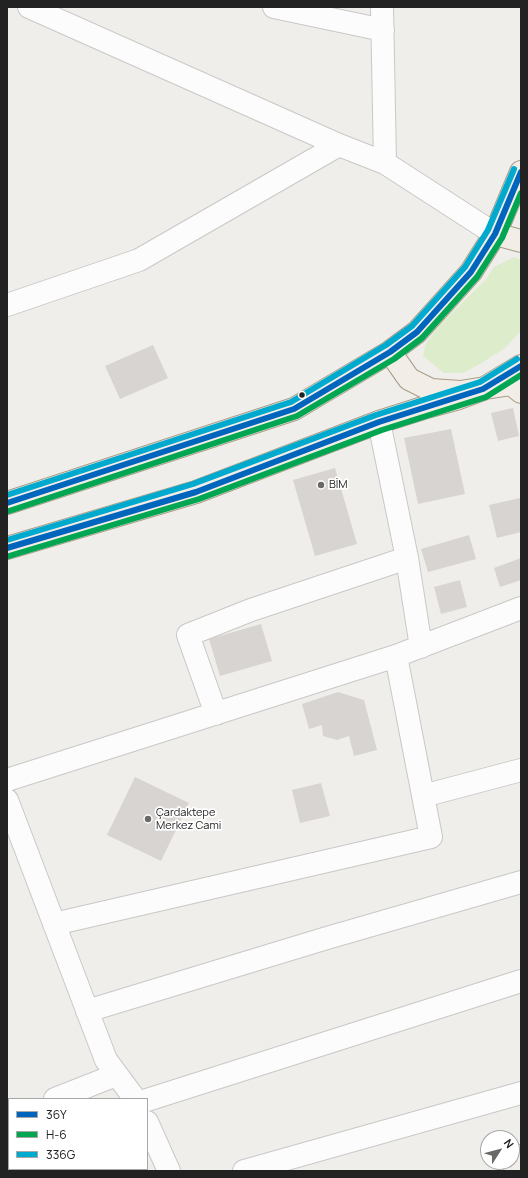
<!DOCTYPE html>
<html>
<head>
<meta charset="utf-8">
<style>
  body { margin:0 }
  #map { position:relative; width:528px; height:1178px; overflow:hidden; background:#f0eeeb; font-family:Manrope,sans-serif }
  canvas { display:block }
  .frame { position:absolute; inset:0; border:8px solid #222; pointer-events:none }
  .legend { position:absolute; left:8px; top:1098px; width:140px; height:72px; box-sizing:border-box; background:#fff; border:1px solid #a7a7a7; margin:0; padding:5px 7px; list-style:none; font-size:12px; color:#222 }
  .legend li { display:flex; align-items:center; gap:8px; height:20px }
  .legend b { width:20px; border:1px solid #a7a7a7 }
  .north { position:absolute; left:480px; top:1130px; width:40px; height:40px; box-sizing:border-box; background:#fff; border:1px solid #a7a7a7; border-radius:50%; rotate:54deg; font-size:11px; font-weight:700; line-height:16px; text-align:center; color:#222 }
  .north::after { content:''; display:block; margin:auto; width:14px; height:18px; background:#6a6968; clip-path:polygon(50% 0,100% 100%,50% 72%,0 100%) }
</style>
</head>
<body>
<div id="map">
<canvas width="528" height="1178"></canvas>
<div class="frame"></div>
<ul class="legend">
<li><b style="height:5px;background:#0065bd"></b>36Y</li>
<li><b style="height:5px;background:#00a651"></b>H-6</li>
<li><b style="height:5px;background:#00a9ce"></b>336G</li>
</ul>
<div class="north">N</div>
</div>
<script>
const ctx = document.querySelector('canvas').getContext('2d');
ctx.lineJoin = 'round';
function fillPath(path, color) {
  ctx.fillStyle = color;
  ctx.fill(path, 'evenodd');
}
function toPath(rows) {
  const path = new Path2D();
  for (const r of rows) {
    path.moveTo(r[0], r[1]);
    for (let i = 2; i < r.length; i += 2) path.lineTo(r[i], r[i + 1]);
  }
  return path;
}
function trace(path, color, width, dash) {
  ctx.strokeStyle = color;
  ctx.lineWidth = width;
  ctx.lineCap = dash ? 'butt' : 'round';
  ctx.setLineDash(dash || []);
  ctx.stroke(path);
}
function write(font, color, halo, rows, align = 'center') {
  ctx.font = font + ' Manrope,sans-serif';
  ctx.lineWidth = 3.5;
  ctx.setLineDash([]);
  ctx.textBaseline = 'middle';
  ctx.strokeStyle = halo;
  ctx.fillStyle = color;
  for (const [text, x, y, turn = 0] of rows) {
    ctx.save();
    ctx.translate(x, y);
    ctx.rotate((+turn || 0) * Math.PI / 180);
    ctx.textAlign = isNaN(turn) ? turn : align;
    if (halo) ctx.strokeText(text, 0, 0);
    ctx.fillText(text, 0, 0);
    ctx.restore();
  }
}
const grass = toPath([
  [514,257,521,260,521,331,505,348,480,364,463,373,444,373,423,356,426,343,441,324,487,278,494,267]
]);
const building = toPath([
  [153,345,168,378,120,399,105,366],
  [513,408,519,436,498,441,491,413],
  [451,429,465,494,418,504,404,438],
  [335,468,357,544,315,556,293,480],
  [520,498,521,532,497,538,489,505],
  [469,535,476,559,428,572,421,549],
  [521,558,521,580,500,587,494,568],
  [460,580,467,607,441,614,434,587],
  [261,624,272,661,220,676,209,639],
  [338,692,364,700,377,750,354,756,349,736,337,740,323,736,322,725,309,729,302,704],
  [135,777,189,803,161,861,107,835],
  [321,783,330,816,300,823,292,790]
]);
const minor = toPath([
  [29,7,339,145,385,163,495,234],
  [274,7,383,30],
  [382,7,385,163],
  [7,305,139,260,339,145],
  [379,422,407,558,421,647],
  [216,714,188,635,251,610,407,558],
  [7,780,396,656,521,608],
  [423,796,521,770],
  [7,800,106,1060,135,1099],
  [54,924,431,837,396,656],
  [87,1011,327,938,521,882],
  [55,1099,116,1075],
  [147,1100,521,981],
  [7,1118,9,1117],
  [147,1122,169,1171],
  [244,1171,521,1093]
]);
const major = toPath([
  [495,234,521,241],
  [390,352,409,379,431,390,460,392,511,384,521,392],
  [7,503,294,409,390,352,417,332,471,272,495,234,521,172],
  [7,548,196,492,379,422,423,408,456,399,483,389,521,366],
  [515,1171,521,1156]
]);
const bus1 = toPath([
  [7,503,294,409,390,352,417,332,471,272,495,234,521,172],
  [7,548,196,492,379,422,483,389,521,366]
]);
const bus2 = toPath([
  [9,511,297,416,394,359,422,338,477,277,502,238,521,193],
  [9,556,199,499,382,430,486,397,521,375]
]);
const bus3 = toPath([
  [7,495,291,402,386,345,412,326,465,267,488,230,514,169],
  [7,540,193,484,376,415,480,382,517,359]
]);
const markers = [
  [302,395,3.5,"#222"],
  [321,485,4,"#6a6968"],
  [148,819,4,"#6a6968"]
];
const poiNames = [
  ["BİM",329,485],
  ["Çardaktepe",156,813],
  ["Merkez Cami",156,826]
];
fillPath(grass, '#ddeccb');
fillPath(building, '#d7d4d2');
trace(minor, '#c9c8c7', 24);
trace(major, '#a79c86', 24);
trace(minor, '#fdfcfc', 22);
trace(major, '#f3ede7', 22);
trace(bus1, '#0065bd', 6);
trace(bus2, '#00a651', 6);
trace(bus3, '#00a9ce', 6);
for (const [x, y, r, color] of markers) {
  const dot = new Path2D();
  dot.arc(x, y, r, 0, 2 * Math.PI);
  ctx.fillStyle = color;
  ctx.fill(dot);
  trace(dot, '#fff', 1.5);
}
write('11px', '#222', '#fff', poiNames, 'left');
</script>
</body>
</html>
